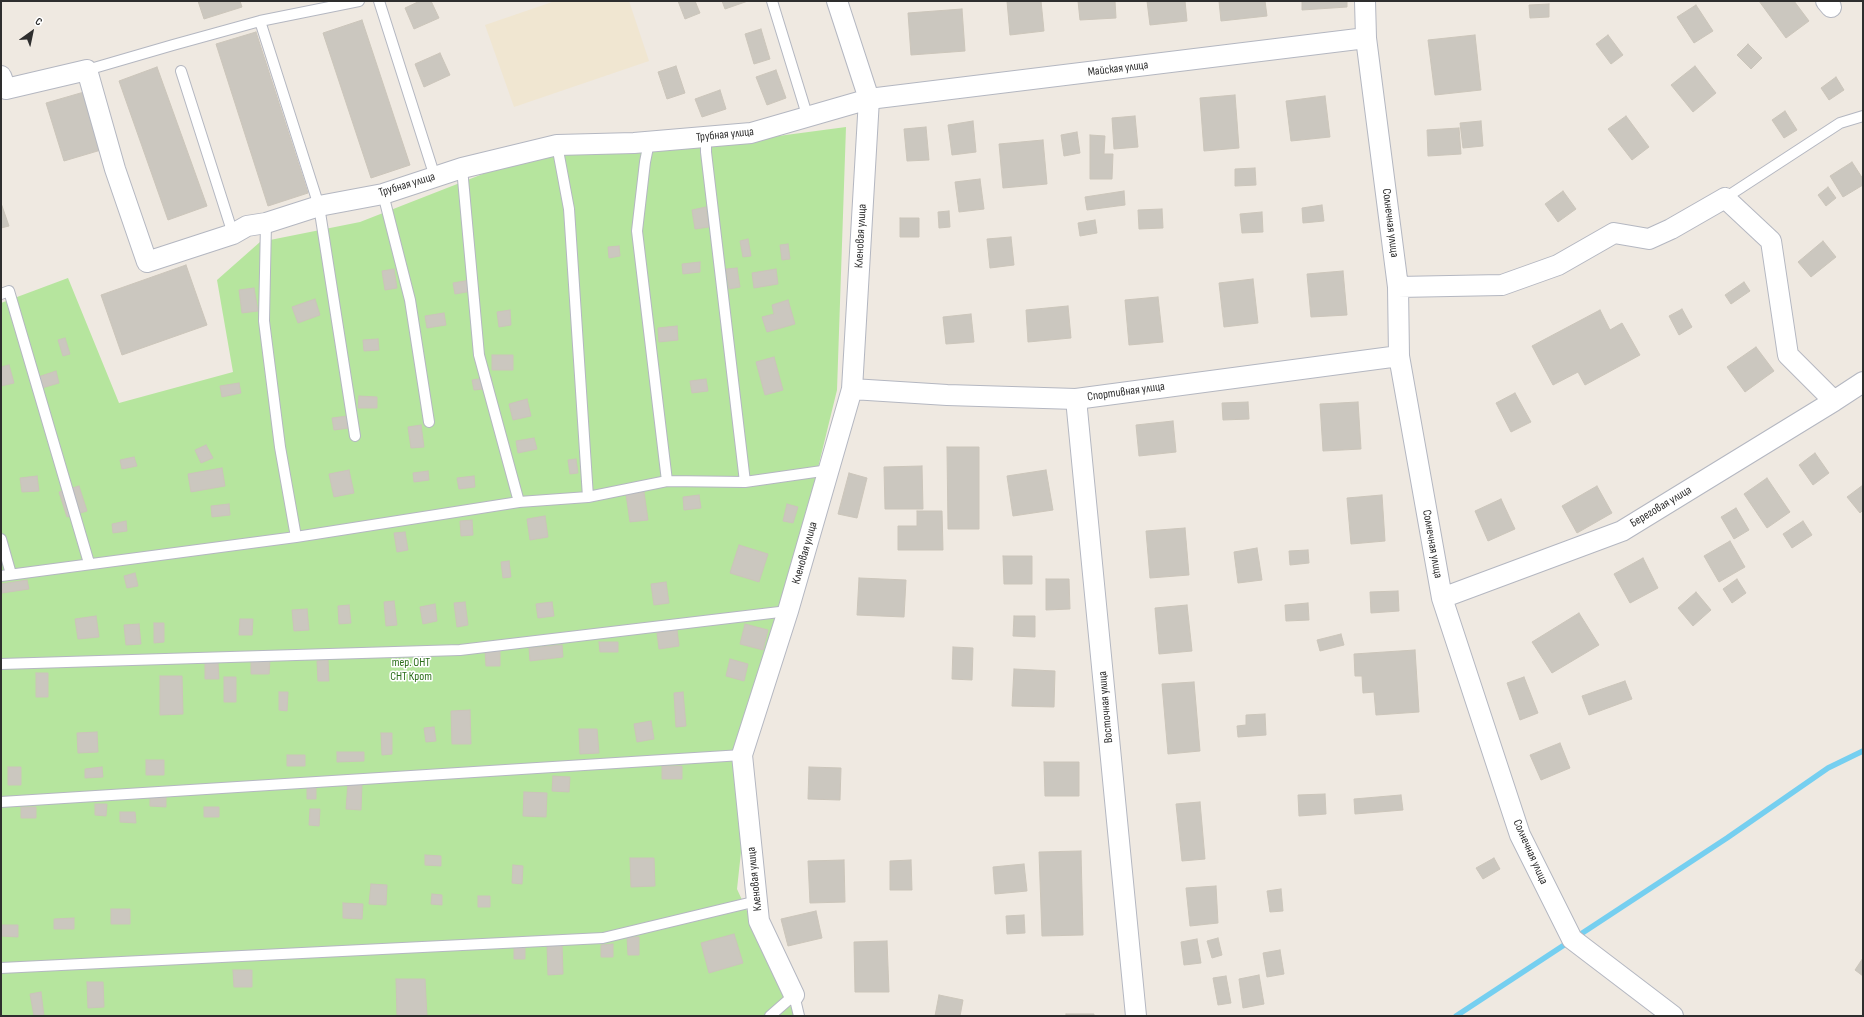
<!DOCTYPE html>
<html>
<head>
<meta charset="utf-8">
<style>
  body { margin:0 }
  #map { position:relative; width:1864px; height:1017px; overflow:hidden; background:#efe9e1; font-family:"Sofia Sans Condensed",sans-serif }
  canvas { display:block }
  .frame { position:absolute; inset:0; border:2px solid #2e2e2e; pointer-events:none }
  .north { position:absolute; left:12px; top:12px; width:40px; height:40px; -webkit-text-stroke:3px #fff; paint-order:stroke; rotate:33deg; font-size:11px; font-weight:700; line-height:16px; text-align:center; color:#2e2e2e }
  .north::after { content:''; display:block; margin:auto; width:14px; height:18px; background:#2e2e2e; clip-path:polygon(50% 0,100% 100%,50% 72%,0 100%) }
</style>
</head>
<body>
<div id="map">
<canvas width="1864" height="1017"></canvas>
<div class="frame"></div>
<div class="north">С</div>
</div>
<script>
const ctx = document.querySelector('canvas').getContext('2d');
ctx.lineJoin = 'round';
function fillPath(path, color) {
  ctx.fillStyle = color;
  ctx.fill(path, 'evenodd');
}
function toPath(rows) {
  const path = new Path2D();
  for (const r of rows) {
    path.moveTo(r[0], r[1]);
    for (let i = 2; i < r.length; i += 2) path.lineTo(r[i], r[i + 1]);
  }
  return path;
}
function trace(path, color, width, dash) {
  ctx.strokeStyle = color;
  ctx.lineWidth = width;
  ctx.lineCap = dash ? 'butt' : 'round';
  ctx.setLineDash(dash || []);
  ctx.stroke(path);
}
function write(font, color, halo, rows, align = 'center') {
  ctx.font = font + ' "Sofia Sans Condensed",sans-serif';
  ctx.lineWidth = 3;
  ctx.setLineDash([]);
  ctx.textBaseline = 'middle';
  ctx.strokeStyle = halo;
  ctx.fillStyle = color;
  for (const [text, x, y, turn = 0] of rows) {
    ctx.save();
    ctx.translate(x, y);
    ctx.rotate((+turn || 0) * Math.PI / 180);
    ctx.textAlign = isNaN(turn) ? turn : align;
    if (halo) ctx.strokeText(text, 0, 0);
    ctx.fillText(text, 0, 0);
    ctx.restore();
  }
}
const education = toPath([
  [555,1,629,1,649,61,514,107,485,25]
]);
const green = toPath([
  [846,127,837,390,804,525,757,704,737,889,795,1016,1,1016,1,303,68,278,119,403,233,372,217,280,260,242,360,222,557,145,673,150]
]);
const stream = toPath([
  [1456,1016,1727,838,1828,768,1863,751]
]);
const building = toPath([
  [198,1,240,1,242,7,204,19,198,1],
  [420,1,431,1,439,18,414,29,405,8,420,1],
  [678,1,695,1,700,13,685,19,678,1],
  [722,1,748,1,725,9,722,1],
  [1007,1,1041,1,1044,31,1010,35,1007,1],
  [1078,1,1115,1,1116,18,1080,20,1078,1],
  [1147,1,1185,1,1187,21,1150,25,1147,1],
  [1219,1,1265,1,1267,16,1221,21,1219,1],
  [1302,1,1347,1,1347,7,1302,10,1302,1],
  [1759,1,1794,1,1809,21,1786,38,1759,1],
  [1549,4,1549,17,1530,18,1529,5,1549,4],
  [1696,5,1713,31,1694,43,1677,17,1696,5],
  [962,9,965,51,911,55,908,13,962,9],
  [362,20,410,165,371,178,323,33,362,20],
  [761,29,770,59,754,64,745,34,761,29],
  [256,32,308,193,268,206,216,44,256,32],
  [1475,35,1481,90,1435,95,1428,40,1475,35],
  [1608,35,1623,55,1611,64,1596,44,1608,35],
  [1748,44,1762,58,1751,69,1737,55,1748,44],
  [440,53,450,75,424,87,415,64,440,53],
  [676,66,685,93,667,99,658,72,676,66],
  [1695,66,1716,93,1693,112,1671,85,1695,66],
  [157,67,207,206,168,220,119,81,157,67],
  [776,70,786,98,767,105,756,77,776,70],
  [1836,77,1844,90,1829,100,1821,88,1836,77],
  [720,90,726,109,702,117,695,99,720,90],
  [84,92,101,150,64,161,46,103,84,92],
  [1235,95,1239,148,1204,151,1200,98,1235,95],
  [1325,96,1330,137,1291,141,1286,101,1325,96],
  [1785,111,1797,130,1784,138,1772,120,1785,111],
  [1135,116,1138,147,1114,149,1112,118,1135,116],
  [1626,116,1649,147,1632,160,1608,129,1626,116],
  [973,121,976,152,952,155,948,125,973,121],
  [1481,121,1483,146,1463,148,1460,123,1481,121],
  [926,127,929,160,907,161,904,129,926,127],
  [1459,128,1461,154,1428,156,1427,130,1459,128],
  [1077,132,1080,153,1064,156,1061,135,1077,132],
  [1090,135,1105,136,1104,154,1113,154,1112,179,1090,179,1090,135],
  [1043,140,1047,184,1003,188,999,144,1043,140],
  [1852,162,1863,179,1863,185,1843,197,1830,176,1852,162],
  [1255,168,1256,185,1235,186,1235,169,1255,168],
  [980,179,984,209,959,212,955,182,980,179],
  [1828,187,1836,198,1826,206,1818,195,1828,187],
  [1124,191,1125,205,1087,210,1085,197,1124,191],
  [1563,191,1576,209,1558,222,1545,204,1563,191],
  [1,203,9,226,1,228,1,203],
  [1322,205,1324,221,1303,223,1302,208,1322,205],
  [706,207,709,227,695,229,692,210,706,207],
  [1162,209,1163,228,1139,229,1138,210,1162,209],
  [949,211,950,227,939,228,938,212,949,211],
  [1262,212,1263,232,1242,233,1240,214,1262,212],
  [900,218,919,218,919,237,900,237,900,218],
  [1095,220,1097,233,1080,236,1078,223,1095,220],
  [1011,237,1014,265,990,268,987,239,1011,237],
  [748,239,751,256,743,257,740,241,748,239],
  [1823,241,1836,257,1811,277,1798,262,1823,241],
  [788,244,790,259,782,260,780,245,788,244],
  [619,246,620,256,609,258,608,247,619,246],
  [700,262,700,272,683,274,682,264,700,262],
  [186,265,207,325,122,355,101,295,186,265],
  [737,268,740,287,729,289,726,269,737,268],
  [394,269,397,288,385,290,382,271,394,269],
  [776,269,778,284,754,288,752,273,776,269],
  [1343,271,1347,315,1311,317,1307,274,1343,271],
  [476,279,478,290,455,294,453,283,476,279],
  [1253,279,1258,323,1224,327,1219,283,1253,279],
  [1744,282,1750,291,1731,304,1725,295,1744,282],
  [254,288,258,311,242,313,239,290,254,288],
  [1158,297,1163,342,1129,345,1125,300,1158,297],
  [315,299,320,315,298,323,292,307,315,299],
  [788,300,795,324,767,332,762,317,774,314,772,305,788,300],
  [1068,306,1071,338,1028,342,1026,310,1068,306],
  [1682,309,1692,327,1679,335,1669,316,1682,309],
  [510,310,511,325,499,327,497,312,510,310],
  [1600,310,1610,330,1622,323,1640,355,1585,385,1578,372,1553,385,1532,346,1600,310],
  [444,313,446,325,427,328,425,316,444,313],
  [971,314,974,342,946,344,943,317,971,314],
  [677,326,678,340,659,342,658,328,677,326],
  [65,338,70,354,63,356,58,340,65,338],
  [378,339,379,350,364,351,363,340,378,339],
  [1756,347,1774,371,1745,392,1727,367,1756,347],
  [492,355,513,355,513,370,492,370,492,355],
  [774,357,783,390,765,395,756,362,774,357],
  [9,365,14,383,1,386,1,367,9,365],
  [56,371,59,383,42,388,38,377,56,371],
  [491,377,493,388,474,390,472,380,491,377],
  [706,379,708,391,692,393,690,381,706,379],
  [239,383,241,393,222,397,220,386,239,383],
  [1515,393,1531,422,1511,432,1496,403,1515,393],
  [359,396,377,397,377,408,358,408,359,396],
  [527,399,531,416,513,420,509,404,527,399],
  [1248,402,1249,419,1223,420,1222,403,1248,402],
  [1358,402,1361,449,1323,451,1320,404,1358,402],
  [348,416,349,428,334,430,332,418,348,416],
  [1173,421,1176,452,1139,456,1136,425,1173,421],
  [421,425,424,447,411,448,408,427,421,425],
  [534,438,537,449,518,453,516,441,534,438],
  [206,445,213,458,201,463,195,450,206,445],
  [947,447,979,447,979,529,948,529,947,447],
  [1815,453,1829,473,1813,485,1799,465,1815,453],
  [134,457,137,466,122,469,120,460,134,457],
  [576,459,578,473,570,474,568,460,576,459],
  [922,466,923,509,885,509,884,467,922,466],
  [222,468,225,486,191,492,188,474,222,468],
  [349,470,354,493,334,497,329,474,349,470],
  [1046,470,1053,510,1013,516,1007,476,1046,470],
  [428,471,429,480,414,482,413,473,428,471],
  [849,473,867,478,857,518,838,514,849,473],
  [37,476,39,491,22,492,20,478,37,476],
  [474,476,475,487,459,489,457,478,474,476],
  [1767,478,1790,512,1767,528,1744,494,1767,478],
  [1863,485,1863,510,1860,513,1847,497,1863,485],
  [79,486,87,511,67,517,59,492,79,486],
  [1597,486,1612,513,1577,533,1562,506,1597,486],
  [644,492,648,520,630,522,626,494,644,492],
  [699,495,701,508,684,510,683,497,699,495],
  [1382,495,1385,541,1351,544,1347,498,1382,495],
  [1501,499,1515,529,1488,541,1475,511,1501,499],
  [229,504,230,515,212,517,211,506,229,504],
  [787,504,798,507,793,523,783,521,787,504],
  [1736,508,1749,530,1734,539,1721,517,1736,508],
  [917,511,942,511,943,550,898,550,898,526,917,526,917,511],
  [545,516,548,537,530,540,527,519,545,516],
  [472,520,473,535,461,536,460,521,472,520],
  [126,521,127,531,113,533,112,524,126,521],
  [1803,521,1812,535,1792,548,1783,534,1803,521],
  [1185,528,1189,575,1150,578,1146,531,1185,528],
  [405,532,408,550,397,552,394,533,405,532],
  [1730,541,1745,567,1719,582,1704,556,1730,541],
  [739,545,768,554,759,582,730,573,739,545],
  [1257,548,1262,580,1238,583,1234,552,1257,548],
  [1308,550,1309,563,1290,565,1289,551,1308,550],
  [1003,556,1032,556,1032,584,1004,584,1003,556],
  [1643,558,1658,588,1630,603,1614,574,1643,558],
  [509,561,511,577,503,578,501,562,509,561],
  [135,573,138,586,127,588,124,576,135,573],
  [859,578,906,580,904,617,857,615,859,578],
  [1046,579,1069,579,1070,609,1046,610,1046,579],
  [1737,579,1746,593,1732,603,1723,589,1737,579],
  [27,580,29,589,2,593,1,584,27,580],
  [666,582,669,603,654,605,651,584,666,582],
  [1398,591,1399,611,1371,613,1370,592,1398,591],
  [1696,592,1711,610,1693,626,1678,608,1696,592],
  [394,601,397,625,386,626,384,602,394,601],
  [465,602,468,625,457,627,454,603,465,602],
  [552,602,554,616,538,618,536,604,552,602],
  [1308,603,1309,620,1286,621,1285,605,1308,603],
  [435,604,437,621,423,624,420,607,435,604],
  [349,605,351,623,339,624,338,606,349,605],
  [1187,605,1192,651,1159,654,1155,608,1187,605],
  [307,609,309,630,294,631,292,610,307,609],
  [1579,613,1599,645,1552,673,1532,642,1579,613],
  [96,616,99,637,78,639,75,619,96,616],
  [1014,616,1035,616,1035,637,1013,636,1014,616],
  [240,619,253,619,252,635,239,635,240,619],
  [154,623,164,623,164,642,154,643,154,623],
  [139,624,141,644,126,645,124,625,139,624],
  [745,624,768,630,763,650,740,644,745,624],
  [677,630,679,646,659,649,657,633,677,630],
  [1341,634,1344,645,1320,651,1317,640,1341,634],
  [599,642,618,642,618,652,600,652,599,642],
  [562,645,563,657,530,661,529,648,562,645],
  [953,647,973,648,972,680,952,679,953,647],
  [500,649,500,666,486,666,485,650,500,649],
  [1415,650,1419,712,1376,715,1374,692,1363,693,1362,676,1355,676,1354,654,1415,650],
  [251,659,270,660,269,674,251,674,251,659],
  [730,659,748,664,744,681,726,676,730,659],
  [328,660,329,681,318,681,317,661,328,660],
  [205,663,218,663,219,679,205,679,205,663],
  [1014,669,1055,671,1054,707,1012,706,1014,669],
  [36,673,48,673,48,697,36,697,36,673],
  [160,676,182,676,183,714,160,715,160,676],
  [224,677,236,677,236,702,224,702,224,677],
  [1524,677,1538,713,1520,720,1507,683,1524,677],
  [1625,681,1632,699,1589,715,1582,696,1625,681],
  [1194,682,1200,751,1168,754,1162,684,1194,682],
  [279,692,288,692,287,711,279,710,279,692],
  [683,692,686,726,676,727,674,693,683,692],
  [470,710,471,744,452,744,451,711,470,710],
  [1265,714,1266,735,1238,737,1237,726,1246,725,1246,715,1265,714],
  [651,721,654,739,637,742,634,724,651,721],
  [434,727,436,741,426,742,424,728,434,727],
  [579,729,597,729,599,753,580,754,579,729],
  [97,732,98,752,78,753,77,733,97,732],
  [381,733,392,733,392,754,382,755,381,733],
  [1560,743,1570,768,1541,780,1530,755,1560,743],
  [337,752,364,752,364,761,337,762,337,752],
  [287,755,305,755,305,766,287,766,287,755],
  [146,760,164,760,164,775,146,775,146,760],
  [1044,762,1079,762,1079,796,1045,796,1044,762],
  [662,766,682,766,682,779,662,779,662,766],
  [8,767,21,767,21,785,8,785,8,767],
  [102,767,103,777,85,778,85,769,102,767],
  [809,767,841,768,840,800,808,799,809,767],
  [553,776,570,777,569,792,552,791,553,776],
  [348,783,362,784,361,810,346,809,348,783],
  [307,785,316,785,316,799,307,799,307,785],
  [524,792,547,793,546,817,523,816,524,792],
  [1325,794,1326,814,1299,816,1298,795,1325,794],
  [150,795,166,796,166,807,150,806,150,795],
  [1401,795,1403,810,1355,814,1354,799,1401,795],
  [1200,802,1205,859,1182,861,1176,804,1200,802],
  [95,804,107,804,106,816,95,815,95,804],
  [21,807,36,807,36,818,21,818,21,807],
  [204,807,219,807,219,817,204,817,204,807],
  [310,809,320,809,319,826,309,825,310,809],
  [120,812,135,812,136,823,120,822,120,812],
  [1081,851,1083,935,1042,936,1039,852,1081,851],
  [425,855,441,856,441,866,425,865,425,855],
  [630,858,654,858,655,886,631,887,630,858],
  [1494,858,1500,869,1483,879,1476,868,1494,858],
  [844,860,845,902,810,903,808,861,844,860],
  [911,860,912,890,890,890,890,861,911,860],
  [1024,864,1027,891,995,894,993,867,1024,864],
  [513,865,523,866,522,884,512,883,513,865],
  [371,884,387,885,386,905,369,904,371,884],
  [1216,886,1218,923,1190,926,1186,888,1216,886],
  [1281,889,1283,911,1270,912,1267,891,1281,889],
  [432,894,442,895,442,905,431,904,432,894],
  [478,896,490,896,490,907,478,907,478,896],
  [343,903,363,904,362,919,343,918,343,903],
  [111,909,130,909,130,924,111,924,111,909],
  [816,911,822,938,788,946,781,919,816,911],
  [1024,915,1025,933,1007,934,1006,916,1024,915],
  [74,918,74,929,54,929,54,919,74,918],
  [1,925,18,925,18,937,1,936,1,925],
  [734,934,743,963,709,973,701,943,734,934],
  [627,937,639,937,639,955,628,955,627,937],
  [1218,938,1222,955,1212,958,1207,941,1218,938],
  [1197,939,1201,963,1184,965,1181,942,1197,939],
  [887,941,889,992,855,992,854,942,887,941],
  [525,943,525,959,514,959,514,944,525,943],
  [547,944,562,944,563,974,548,975,547,944],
  [613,944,613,957,601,957,601,945,613,944],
  [1280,950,1284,974,1267,977,1263,953,1280,950],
  [1863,958,1863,976,1855,970,1863,958],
  [233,970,252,970,252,987,234,987,233,970],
  [1259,975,1264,1004,1243,1008,1239,979,1259,975],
  [1226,976,1231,1003,1218,1005,1213,978,1226,976],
  [396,979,425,979,427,1016,397,1016,396,979],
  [87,982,103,982,104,1007,88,1008,87,982],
  [41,992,44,1016,34,1016,30,994,41,992],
  [939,995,963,1000,960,1016,935,1016,939,995],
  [1066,1014,1094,1014,1094,1016,1066,1016,1066,1014],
  [478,1015,478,1016,453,1016,478,1015]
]);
const service = toPath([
  [379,1,435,177],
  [772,1,808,118],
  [260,21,319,206,355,436],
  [87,70,173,45,260,21,359,1],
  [181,71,233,234],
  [706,137,706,152,745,482],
  [649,142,645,162,637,231,667,481],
  [557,145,569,209,588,497],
  [462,168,479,355,519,502],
  [383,194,410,300,429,422],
  [1725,198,1840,123,1863,116],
  [266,223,264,321,280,447,296,537],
  [1,294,9,291,89,563],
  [1,539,11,574],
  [1,576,296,537,519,502,588,497,667,481,745,482,829,470],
  [1,664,460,650,788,611],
  [1,802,742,755],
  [1,968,603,938,757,901],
  [770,1016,794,995,799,1016]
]);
const minor = toPath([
  [1365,1,1366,38,1398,287,1399,356,1442,598,1520,835,1572,939,1673,1016],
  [1826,1,1831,7],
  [1,76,6,89,87,70,115,169,147,262,233,234,247,226,266,223,319,206,383,194,462,168,557,145,634,143,751,133,869,99,1366,38],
  [1398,287,1502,285,1558,265,1614,233,1649,239,1671,229,1725,198,1771,241,1788,355,1834,401],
  [852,389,947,395,1076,399,1399,356],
  [1076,399,1136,1016],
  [1442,598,1622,531,1834,401,1863,382],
  [794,995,759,921,742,755,788,611,852,389,869,99,837,1]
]);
const streetNames = [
  ["Майская улица",1118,69,-7],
  ["Трубная улица",725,135,-6],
  ["Трубная улица",407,185,-17],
  ["Солнечная улица",1390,223,83],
  ["Кленовая улица",861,236,-87],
  ["Спортивная улица",1126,392,-8],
  ["Береговая улица",1661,507,-31],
  ["Солнечная улица",1432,544,80],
  ["Кленовая улица",805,553,-74],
  ["Восточная улица",1106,707,-95],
  ["Солнечная улица",1530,852,66],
  ["Кленовая улица",755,879,-96]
];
const parkNames = [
  ["тер. ОНТ",411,663],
  ["СНТ Крот",411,677]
];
fillPath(education, '#f0e6d1');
fillPath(green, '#b6e59e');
trace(stream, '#75cff0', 5.5);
fillPath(building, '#cbc7bf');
trace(building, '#cbc5ba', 1);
trace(service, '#b4b7c1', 12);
trace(minor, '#b4b7c1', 22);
trace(service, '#fff', 10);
trace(minor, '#fff', 20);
write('12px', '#2e2e2e', '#fff', streetNames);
write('12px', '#2c6e1b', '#fff', parkNames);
</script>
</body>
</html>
